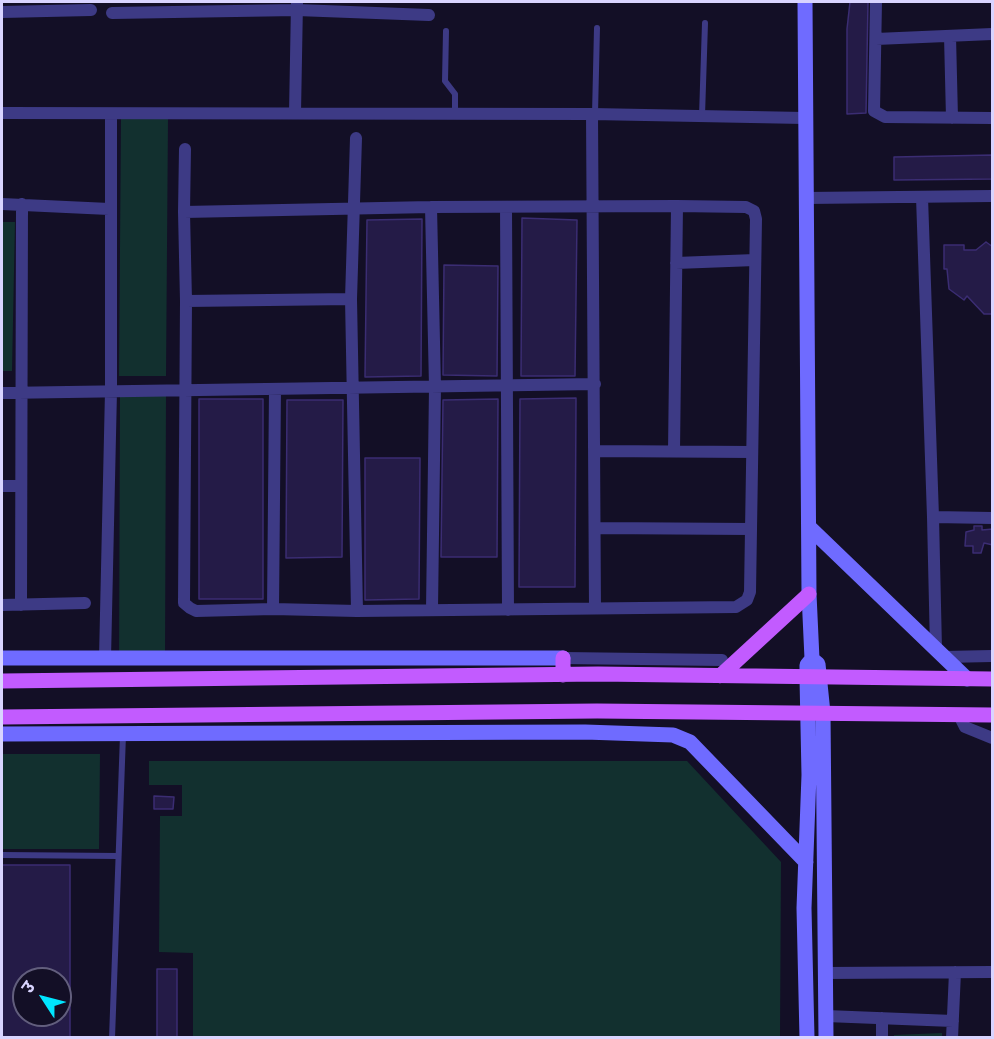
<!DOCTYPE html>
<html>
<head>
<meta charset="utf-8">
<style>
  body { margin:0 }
  #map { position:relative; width:994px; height:1039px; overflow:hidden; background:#130f26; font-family:Poppins,"Noto Sans Devanagari",sans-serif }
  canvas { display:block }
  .frame { position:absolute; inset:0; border:3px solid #d9d4ff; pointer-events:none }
  .north { position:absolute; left:12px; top:967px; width:60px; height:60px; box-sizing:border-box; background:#130f26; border:2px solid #625e7d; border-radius:50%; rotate:306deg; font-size:16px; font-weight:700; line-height:24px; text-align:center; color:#d9d4ff }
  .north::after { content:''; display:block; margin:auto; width:21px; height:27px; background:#00e5ff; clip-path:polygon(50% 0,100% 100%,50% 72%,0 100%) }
</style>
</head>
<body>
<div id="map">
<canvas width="994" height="1039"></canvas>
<div class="frame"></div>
<div class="north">उ</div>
</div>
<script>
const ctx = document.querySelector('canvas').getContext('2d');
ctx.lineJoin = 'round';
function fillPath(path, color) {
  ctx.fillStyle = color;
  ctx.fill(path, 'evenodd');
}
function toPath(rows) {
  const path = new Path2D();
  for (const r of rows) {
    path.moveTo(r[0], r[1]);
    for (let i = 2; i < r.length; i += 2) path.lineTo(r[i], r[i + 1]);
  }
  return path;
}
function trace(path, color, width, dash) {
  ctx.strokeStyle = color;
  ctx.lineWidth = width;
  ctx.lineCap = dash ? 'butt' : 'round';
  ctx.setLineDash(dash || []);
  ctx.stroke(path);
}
const green = toPath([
  [121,119,168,119,166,376,119,376],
  [2,222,15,222,12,371,2,371],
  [120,396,166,396,165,660,119,660],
  [2,754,100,754,99,849,2,849],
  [149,761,687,761,781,862,780,1037,193,1037,193,953,159,952,160,816,182,816,182,785,149,785],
  [942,1033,942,1037,894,1037,894,1035]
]);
const building = toPath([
  [850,2,868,2,866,113,847,114,847,29,850,2],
  [993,155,993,179,894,180,894,157,993,155],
  [522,218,577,220,575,376,521,376,522,218],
  [422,219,421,376,365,377,367,220,422,219],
  [986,242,993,247,993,314,984,314,967,296,964,300,949,289,947,269,944,269,944,245,964,245,964,250,976,250,986,242],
  [444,265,498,266,497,376,443,375,444,265],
  [576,398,575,587,519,587,520,399,576,398],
  [199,399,263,399,263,599,199,599,199,399],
  [498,399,497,557,441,557,443,400,498,399],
  [287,400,343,400,342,557,286,558,287,400],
  [365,458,420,458,419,599,365,600,365,458],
  [974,526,982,526,982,530,993,529,993,545,984,543,981,553,973,553,973,546,965,546,966,532,974,530,974,526],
  [154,796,174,797,173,809,154,809,154,796],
  [2,865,70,865,70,1038,2,1038,2,865],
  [24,979,60,979,60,1015,24,1015,24,979],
  [157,969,177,969,177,1038,157,1038,157,969]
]);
const lane = toPath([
  [446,31,445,81,455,94,455,114],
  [595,114,597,28],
  [702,116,705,23],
  [2,855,118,856],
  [112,1038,123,735]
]);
const street = toPath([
  [876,2,874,111,885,117,992,118],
  [2,12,91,10],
  [112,13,297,10,429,15],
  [950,36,952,118],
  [876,39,992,34],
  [2,113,592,114,804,118],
  [295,113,297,3],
  [592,114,595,607],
  [356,138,351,299,357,611],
  [922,197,933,517],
  [806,198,992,196],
  [2,204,109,209],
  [431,207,435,387,432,609],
  [506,207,508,610],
  [184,212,431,207,677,206,746,207,754,211,756,219,750,592,747,600,736,607,357,611,273,609,196,611,190,608,184,603,186,301,184,212,185,149],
  [676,263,755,260],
  [186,301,351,299],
  [2,393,595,384],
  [595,451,752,452],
  [674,451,677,206],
  [2,486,21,486],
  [595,528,751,529],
  [2,605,85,603],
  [21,605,22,204],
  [273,609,275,389],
  [936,649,933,517,992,518],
  [944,657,992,656],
  [105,658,111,391,111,114],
  [563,658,722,660],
  [959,715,965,727,992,738],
  [825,973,992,972],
  [826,1016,953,1021],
  [882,1038,882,1018],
  [952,1038,955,972]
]);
const secondary = toPath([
  [805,2,809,594,812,659,807,665,807,678,809,775,804,908,807,1038],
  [809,527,967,679],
  [2,658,563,658],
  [812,659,818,664,823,713,826,1038],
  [2,734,585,732,673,735,690,742,806,862]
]);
const primary = toPath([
  [563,675,563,658],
  [720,676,809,594],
  [2,681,598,674,992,679],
  [2,717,597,711,992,715]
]);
fillPath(green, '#12302f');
fillPath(building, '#241b47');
trace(building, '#3b2d73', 1.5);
trace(lane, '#3d3a85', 6);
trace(street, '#3d3a85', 12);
trace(secondary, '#6f6bff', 15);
trace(primary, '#c25bff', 15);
</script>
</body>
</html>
